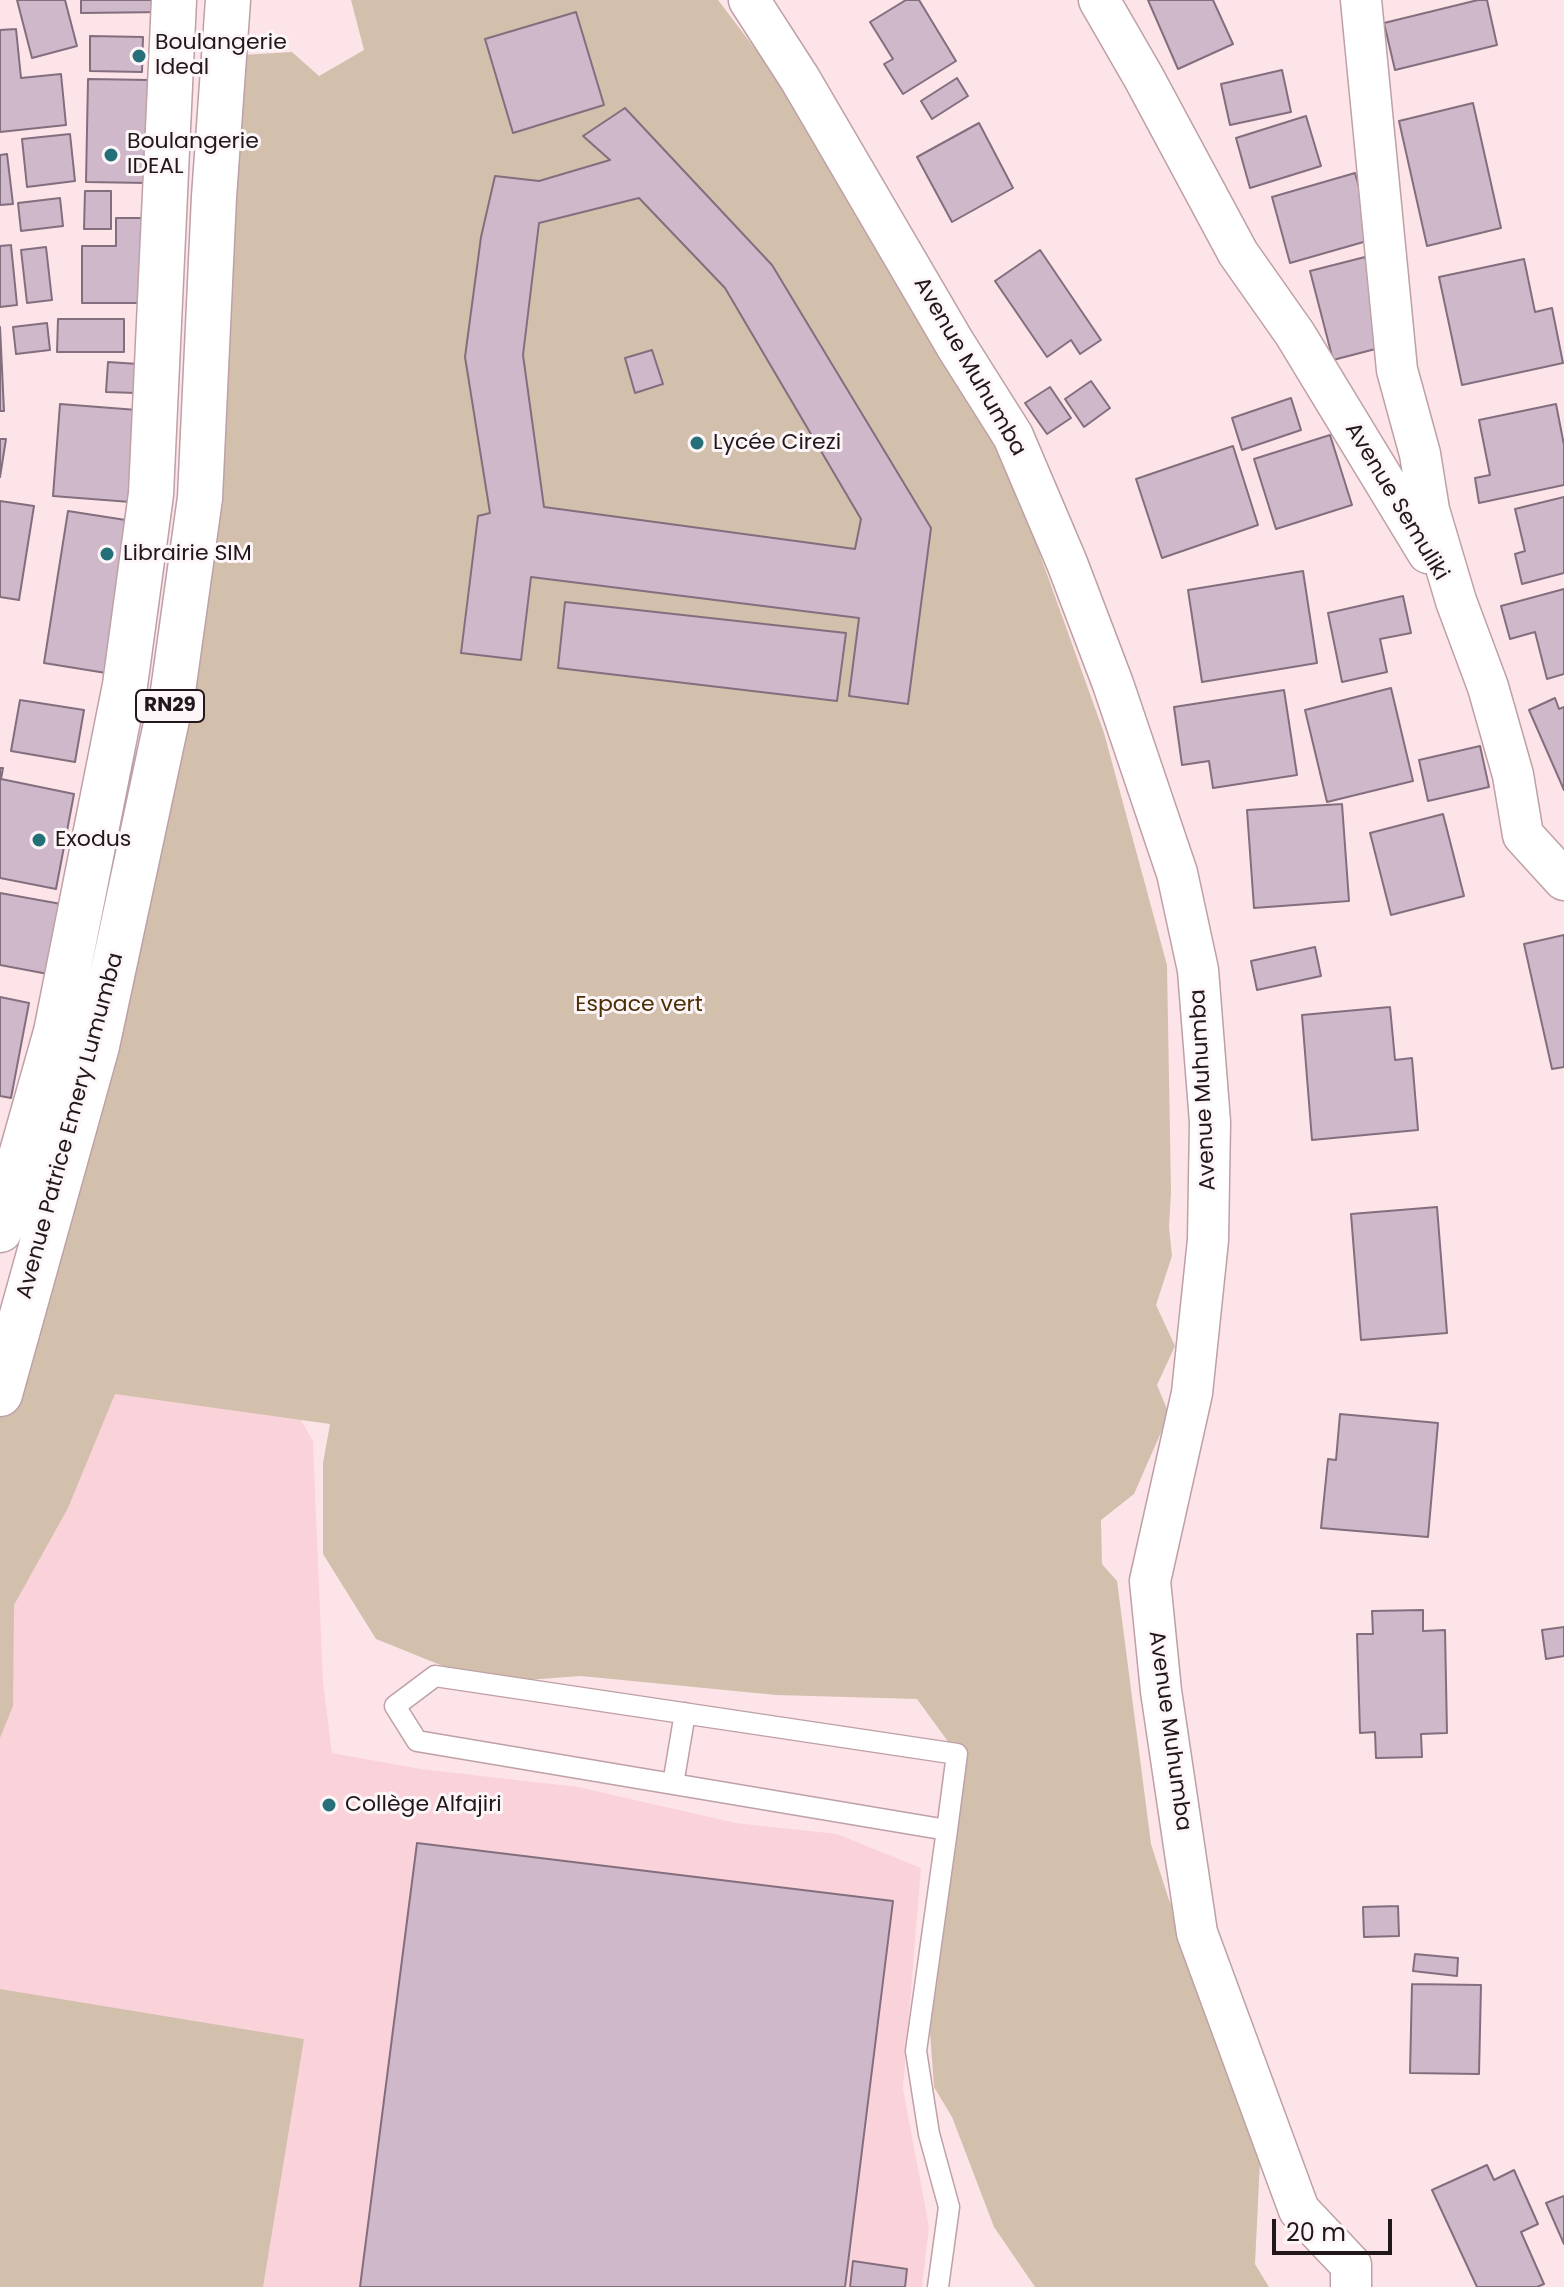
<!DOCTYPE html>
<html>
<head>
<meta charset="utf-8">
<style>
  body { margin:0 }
  #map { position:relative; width:1564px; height:2287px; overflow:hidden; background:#fde4e8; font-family:Poppins,sans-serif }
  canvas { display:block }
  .scale { position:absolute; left:1272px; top:2219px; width:120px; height:36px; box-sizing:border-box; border:4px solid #22171a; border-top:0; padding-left:10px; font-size:24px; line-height:28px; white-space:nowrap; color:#22171a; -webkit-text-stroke:6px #fdf6f8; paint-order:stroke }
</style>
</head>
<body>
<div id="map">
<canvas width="1564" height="2287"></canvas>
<div class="scale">20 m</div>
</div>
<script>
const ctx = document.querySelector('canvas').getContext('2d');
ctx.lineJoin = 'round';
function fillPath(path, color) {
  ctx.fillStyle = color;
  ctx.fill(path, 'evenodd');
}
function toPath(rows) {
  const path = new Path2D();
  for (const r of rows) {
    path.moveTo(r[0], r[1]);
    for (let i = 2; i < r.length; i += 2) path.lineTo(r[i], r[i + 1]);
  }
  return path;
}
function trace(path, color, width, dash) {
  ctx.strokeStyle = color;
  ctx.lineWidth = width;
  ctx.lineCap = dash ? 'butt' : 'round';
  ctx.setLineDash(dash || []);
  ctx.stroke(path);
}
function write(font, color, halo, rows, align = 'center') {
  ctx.font = font + ' Poppins,sans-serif';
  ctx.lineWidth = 6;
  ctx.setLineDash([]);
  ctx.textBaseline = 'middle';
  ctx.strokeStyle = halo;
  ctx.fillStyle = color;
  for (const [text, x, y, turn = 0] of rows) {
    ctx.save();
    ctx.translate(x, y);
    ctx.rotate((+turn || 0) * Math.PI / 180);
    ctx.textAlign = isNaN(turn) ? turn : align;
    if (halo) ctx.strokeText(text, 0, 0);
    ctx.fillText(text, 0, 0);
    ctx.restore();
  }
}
const built = toPath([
  [66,1357,292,1404,313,1441,323,1682,332,1753,421,1769,578,1787,736,1823,837,1834,921,1868,903,2089,929,2227,922,2287,0,2287,0,1565]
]);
const green = toPath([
  [351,0,718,0,797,104,996,432,1104,733,1167,965,1171,1192,1169,1227,1172,1256,1156,1305,1175,1346,1157,1385,1169,1414,1134,1494,1101,1520,1102,1564,1117,1581,1151,1844,1169,1900,1226,2010,1260,2161,1255,2264,1269,2287,1035,2287,994,2227,952,2117,934,2087,926,1976,957,1754,917,1699,776,1695,581,1676,485,1683,376,1639,323,1554,323,1463,330,1424,115,1394,68,1508,14,1605,13,1706,0,1738,0,1393,165,730,226,56,292,52,319,76,364,50],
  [0,1989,304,2039,263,2287,0,2287]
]);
const building = toPath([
  [17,0,65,0,77,46,32,58,17,0],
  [81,0,166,0,166,12,81,13,81,0],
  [906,0,919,0,956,61,903,94,884,64,893,59,870,22,906,0],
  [1148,0,1213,0,1233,44,1178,69,1148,0],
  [1478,0,1487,0,1497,45,1395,70,1384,23,1478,0],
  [576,12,604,105,513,133,485,39,576,12],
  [16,29,21,78,61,74,66,125,0,132,0,30,16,29],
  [90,36,143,37,142,72,90,71,90,36],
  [1282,70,1291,112,1230,125,1221,84,1282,70],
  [957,78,968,96,932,119,921,101,957,78],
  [88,79,149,80,148,183,86,182,88,79],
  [1473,103,1501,228,1427,246,1399,121,1473,103],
  [625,108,772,265,931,528,908,704,849,696,859,618,531,577,521,660,461,653,478,516,490,513,465,357,481,237,495,176,539,181,610,160,583,136,625,108],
  [639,198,725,288,861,519,855,549,544,507,523,355,539,223,639,198],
  [1306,116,1321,166,1250,188,1236,138,1306,116],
  [979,123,1013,188,952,222,917,157,979,123],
  [70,134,75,181,27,187,22,139,70,134],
  [7,154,13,204,0,205,0,155,7,154],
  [1355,173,1374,239,1290,263,1272,197,1355,173],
  [85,191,111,191,111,229,84,229,85,191],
  [60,198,63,226,21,231,18,203,60,198],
  [116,218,147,218,146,303,82,303,82,246,116,246,116,218],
  [11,245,17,305,0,307,0,246,11,245],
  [46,247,52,300,27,303,21,250,46,247],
  [1040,250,1101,340,1080,354,1071,340,1047,357,995,281,1040,250],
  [1365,257,1387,346,1333,360,1310,271,1365,257],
  [1524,259,1535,312,1552,308,1563,363,1462,385,1439,277,1524,259],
  [58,319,124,319,124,352,57,352,58,319],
  [47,323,50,350,16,354,13,327,47,323],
  [0,327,4,411,0,411,0,327],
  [652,350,663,384,635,393,625,358,652,350],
  [108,362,138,364,136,393,106,392,108,362],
  [1091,381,1110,408,1084,427,1065,399,1091,381],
  [1050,387,1071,418,1047,434,1025,403,1050,387],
  [1291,398,1301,430,1242,450,1232,418,1291,398],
  [60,404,150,411,143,503,53,496,60,404],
  [1556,404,1564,445,1564,485,1479,503,1475,478,1490,475,1479,420,1556,404],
  [1330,435,1352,505,1276,529,1254,459,1330,435],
  [0,439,6,439,0,477,0,439],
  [1233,446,1258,525,1162,558,1136,479,1233,446],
  [1564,497,1564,573,1522,584,1515,554,1525,551,1515,509,1564,497],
  [0,501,34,506,19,600,0,597,0,501],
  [68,511,132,521,106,673,44,663,68,511],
  [1303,571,1317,663,1202,682,1188,590,1303,571],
  [1564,589,1564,674,1547,679,1535,632,1510,639,1501,606,1564,589],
  [1403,596,1411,633,1380,639,1387,672,1342,682,1328,613,1403,596],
  [565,602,846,633,837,701,558,668,565,602],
  [1391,688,1413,781,1327,802,1305,710,1391,688],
  [1284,690,1297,775,1213,788,1209,761,1182,765,1174,707,1284,690],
  [1555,698,1559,709,1564,707,1564,790,1529,710,1555,698],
  [20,700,84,710,75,762,11,751,20,700],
  [1480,746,1489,787,1428,801,1419,760,1480,746],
  [0,768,3,768,1,779,74,794,56,889,0,878,0,768],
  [1342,804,1349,901,1254,908,1247,810,1342,804],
  [1443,814,1464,896,1391,915,1370,833,1443,814],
  [0,893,61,904,48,974,0,965,0,893],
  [1564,935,1564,1067,1552,1069,1524,944,1564,935],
  [1315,947,1321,976,1257,990,1251,961,1315,947],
  [0,997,29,1003,11,1098,0,1096,0,997],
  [1390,1007,1395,1060,1412,1058,1418,1130,1312,1140,1302,1015,1390,1007],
  [1437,1207,1447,1333,1361,1340,1351,1214,1437,1207],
  [1340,1414,1438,1423,1428,1537,1321,1528,1328,1459,1336,1460,1340,1414],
  [1423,1610,1423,1631,1445,1630,1447,1733,1421,1734,1422,1757,1376,1758,1375,1732,1360,1733,1357,1634,1373,1634,1372,1611,1423,1610],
  [1564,1627,1564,1656,1546,1659,1542,1630,1564,1627],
  [417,1843,893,1901,845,2287,360,2287,417,1843],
  [1398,1906,1399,1936,1364,1937,1363,1907,1398,1906],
  [1415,1954,1458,1958,1457,1976,1413,1971,1415,1954],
  [1412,1984,1481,1985,1479,2074,1410,2073,1412,1984],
  [1487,2165,1494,2180,1514,2170,1538,2224,1521,2232,1544,2284,1537,2287,1477,2287,1432,2190,1487,2165],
  [1564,2196,1564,2244,1546,2203,1564,2196],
  [853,2261,907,2269,905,2287,850,2287,853,2261]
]);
const lane = toPath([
  [673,1784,685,1713],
  [938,2287,949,2207,929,2134,916,2051,947,1830,417,1741,395,1706,435,1676,957,1754,947,1830]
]);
const street = toPath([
  [749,0,800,79,955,344,1013,436,1067,563,1113,684,1177,873,1198,970,1210,1122,1208,1240,1192,1393,1150,1581,1161,1691,1197,1933,1299,2210,1351,2265,1351,2287],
  [1099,0,1144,78,1238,253,1295,334,1428,553],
  [1361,0,1397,370,1420,454,1429,510,1456,601,1488,687,1513,775,1523,835,1564,880]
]);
const primary = toPath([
  [0,1230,56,1032,125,685,151,494,174,0],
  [0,1394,97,1046,173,691,200,498,214,197,228,0]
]);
const markers = [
  [139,56,8,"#256f78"],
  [111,155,8,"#256f78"],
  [697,443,8,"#256f78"],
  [107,554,8,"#256f78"],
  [39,840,8,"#256f78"],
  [329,1805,8,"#256f78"]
];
const shields = [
  [170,706,68]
];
const shieldNames = [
  ["RN29",170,706]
];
const poiNames = [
  ["Boulangerie",155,43],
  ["Ideal",155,68],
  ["Boulangerie",127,142],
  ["IDEAL",127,167],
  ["Lycée Cirezi",713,443],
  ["Librairie SIM",123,554],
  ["Exodus",55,840],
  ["Collège Alfajiri",345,1805]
];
const streetNames = [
  ["Avenue Muhumba",969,367,60],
  ["Avenue Semuliki",1396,502,59],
  ["Avenue Muhumba",1204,1090,-93],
  ["Avenue Patrice Emery Lumumba",71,1126,-75],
  ["Avenue Muhumba",1169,1731,82]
];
const parkNames = [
  ["Espace vert",639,1005]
];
fillPath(built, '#fad3da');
fillPath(green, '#d3c0ac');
fillPath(building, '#cfb8ca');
trace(building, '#836e7e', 2);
trace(lane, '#bea0a6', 23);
trace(street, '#bea0a6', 43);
trace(primary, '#bea0a6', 47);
trace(lane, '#fff', 20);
trace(street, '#fff', 40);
trace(primary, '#fff', 44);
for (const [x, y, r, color] of markers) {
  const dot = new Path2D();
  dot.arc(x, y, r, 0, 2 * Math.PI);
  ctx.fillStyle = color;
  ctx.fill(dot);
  trace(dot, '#fdf6f8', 3);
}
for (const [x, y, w] of shields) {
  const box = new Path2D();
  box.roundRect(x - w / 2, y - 16, w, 32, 6);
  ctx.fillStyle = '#fdf6f8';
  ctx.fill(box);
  trace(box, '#22171a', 2);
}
write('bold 20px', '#22171a', null, shieldNames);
write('22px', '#22171a', '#fdf6f8', poiNames, 'left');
write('22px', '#22171a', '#fdf6f8', streetNames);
write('22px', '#4d2f06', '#fdf6f8', parkNames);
</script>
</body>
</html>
